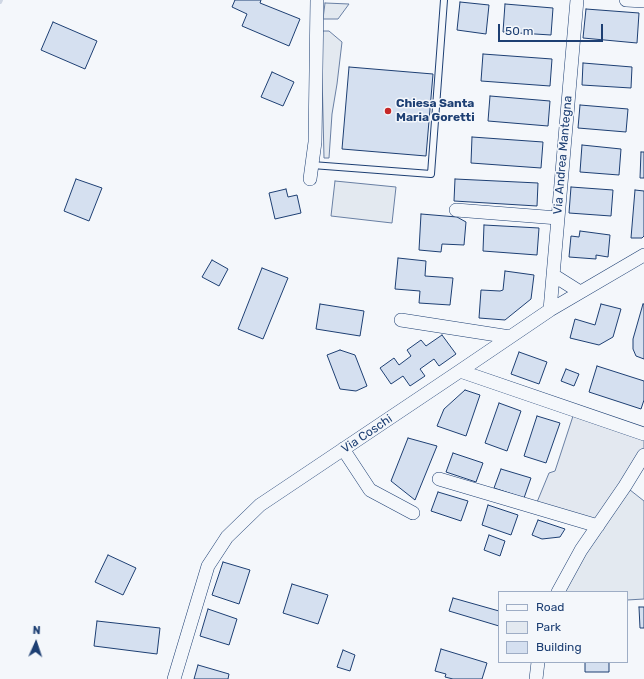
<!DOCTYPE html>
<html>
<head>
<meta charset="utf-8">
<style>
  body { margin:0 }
  #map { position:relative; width:644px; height:679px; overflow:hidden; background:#f4f7fb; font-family:Rubik,sans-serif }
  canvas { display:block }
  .legend { position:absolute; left:498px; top:591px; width:130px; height:72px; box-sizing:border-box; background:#f4f7fb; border:1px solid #9eadc5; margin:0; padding:5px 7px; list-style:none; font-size:12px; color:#1d3f73 }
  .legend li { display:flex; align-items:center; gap:8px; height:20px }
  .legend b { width:20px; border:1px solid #9eadc5 }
  .north { position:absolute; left:16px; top:623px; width:40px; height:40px; -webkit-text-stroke:3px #f4f7fb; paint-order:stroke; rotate:3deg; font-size:11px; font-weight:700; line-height:16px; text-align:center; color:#1d3f73 }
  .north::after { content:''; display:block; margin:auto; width:14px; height:18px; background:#1d3f73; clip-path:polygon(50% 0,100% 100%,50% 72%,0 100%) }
  .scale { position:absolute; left:498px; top:24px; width:105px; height:18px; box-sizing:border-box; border:2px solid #1d3f73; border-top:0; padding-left:5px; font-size:12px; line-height:14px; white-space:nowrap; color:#1d3f73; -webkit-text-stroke:3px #f4f7fb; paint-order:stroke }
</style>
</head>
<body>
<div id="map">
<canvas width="644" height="679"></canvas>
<ul class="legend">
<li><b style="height:5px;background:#f4f7fb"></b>Road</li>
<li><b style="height:11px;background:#e3e9f0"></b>Park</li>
<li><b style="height:11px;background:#d5e0f0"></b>Building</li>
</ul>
<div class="north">N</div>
<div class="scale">50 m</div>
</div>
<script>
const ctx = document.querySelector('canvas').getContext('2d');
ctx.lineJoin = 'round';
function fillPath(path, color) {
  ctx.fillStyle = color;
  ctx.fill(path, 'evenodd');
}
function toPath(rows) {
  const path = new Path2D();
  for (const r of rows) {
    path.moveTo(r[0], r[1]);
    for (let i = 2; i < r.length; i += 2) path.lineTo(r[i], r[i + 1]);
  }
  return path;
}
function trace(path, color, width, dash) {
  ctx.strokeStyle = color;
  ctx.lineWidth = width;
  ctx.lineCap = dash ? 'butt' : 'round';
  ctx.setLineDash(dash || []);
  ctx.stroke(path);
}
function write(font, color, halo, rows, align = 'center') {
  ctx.font = font + ' Rubik,sans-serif';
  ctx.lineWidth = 3;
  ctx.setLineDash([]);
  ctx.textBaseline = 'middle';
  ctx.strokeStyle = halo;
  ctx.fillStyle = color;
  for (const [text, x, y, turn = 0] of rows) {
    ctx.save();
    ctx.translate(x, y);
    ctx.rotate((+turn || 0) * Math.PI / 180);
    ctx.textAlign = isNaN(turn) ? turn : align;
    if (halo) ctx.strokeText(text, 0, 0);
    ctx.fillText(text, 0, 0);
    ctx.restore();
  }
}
const green = toPath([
  [325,3,349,4,338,19,323,19,325,3],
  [322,31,329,31,342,42,337,84,332,114,329,158,324,158,322,73,322,31],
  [335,181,396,187,392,223,331,216,335,181],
  [625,486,644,501,644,599,627,600,627,592,558,592,625,486]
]);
const parking = toPath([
  [575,410,644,434,644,455,598,526,535,507,549,473,555,471,575,410]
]);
const stream = toPath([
  [0,2,1,0]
]);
const building = toPath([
  [235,0,261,0,260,3,300,19,289,46,242,26,247,14,232,7,235,0],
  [460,2,489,5,486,34,457,30,460,2],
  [505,4,553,8,551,35,503,32,505,4],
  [586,9,639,13,637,43,583,38,586,9],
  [53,22,97,41,85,69,41,50,53,22],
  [483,54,552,59,550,86,481,81,483,54],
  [583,63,632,67,631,88,582,85,583,63],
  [349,67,433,74,426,156,342,149,349,67],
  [272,72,294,82,283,106,261,97,272,72],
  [490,96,550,101,548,126,488,121,490,96],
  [580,105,628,109,626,132,578,128,580,105],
  [472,137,543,142,541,168,471,163,472,137],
  [582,145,621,149,619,175,580,172,582,145],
  [641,152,644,152,644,178,640,178,641,152],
  [76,179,102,188,89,221,64,211,76,179],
  [455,179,538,183,537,206,454,201,455,179],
  [571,187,613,190,611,216,569,213,571,187],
  [286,189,288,197,297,195,301,213,275,219,269,193,286,189],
  [635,190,644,191,644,236,642,238,631,238,635,190],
  [421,214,457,217,466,222,464,245,442,244,441,252,419,250,421,214],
  [484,225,539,228,537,255,483,251,484,225],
  [580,231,610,235,608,257,596,255,596,259,569,257,571,236,579,237,580,231],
  [398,258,426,261,425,276,453,278,450,305,419,303,420,291,395,289,398,258],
  [212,260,228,269,219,286,202,277,212,260],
  [262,268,288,278,263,339,238,329,262,268],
  [505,271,534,275,531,299,505,320,479,318,481,290,500,291,503,290,505,271],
  [320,304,364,311,360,336,316,329,320,304],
  [601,304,621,309,613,337,599,345,570,338,575,319,595,325,601,304],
  [643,304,644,304,644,359,636,356,633,349,633,339,643,304],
  [442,335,456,354,439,366,434,359,420,369,425,376,410,386,403,376,391,384,380,368,394,358,399,365,411,356,407,350,421,340,426,346,442,335],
  [340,350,355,355,367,386,356,391,340,389,327,355,340,350],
  [519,352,547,362,539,384,511,374,519,352],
  [597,366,644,381,644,400,641,409,589,392,597,366],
  [566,369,579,374,574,386,561,381,566,369],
  [465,390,480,395,466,436,437,426,444,409,465,390],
  [499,403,521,411,507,451,485,443,499,403],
  [537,416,560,423,546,463,524,456,537,416],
  [408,438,437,446,415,500,391,481,408,438],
  [453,453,483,463,476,482,446,472,453,453],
  [501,469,531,478,524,498,494,488,501,469],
  [438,492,468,501,461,521,431,511,438,492],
  [488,505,518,515,511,535,482,525,488,505],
  [538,520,565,529,560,537,542,539,532,535,538,520],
  [489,535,505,541,500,556,484,550,489,535],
  [108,555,136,568,123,595,95,582,108,555],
  [223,562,250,570,239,604,212,595,223,562],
  [292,584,328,595,318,624,283,613,292,584],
  [453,598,499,611,499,626,449,611,453,598],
  [639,607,644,607,644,628,640,628,639,607],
  [208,609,237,619,229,645,200,636,208,609],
  [97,621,160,628,157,654,94,646,97,621],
  [441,649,487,663,482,679,453,679,445,677,446,674,435,671,441,649],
  [343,650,355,655,350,671,337,667,343,650],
  [585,662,609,662,609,672,585,672,585,662],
  [198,665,229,674,228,679,194,679,198,665]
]);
const service = toPath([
  [312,165,431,174,444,0]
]);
const minor = toPath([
  [626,0,644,1],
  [310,179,315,142,317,0],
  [456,210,558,218],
  [553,275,580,292],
  [550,310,577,0],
  [401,320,510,337],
  [460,371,644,434],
  [343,449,370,490,413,513],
  [439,479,598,526],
  [558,592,581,550,625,486,644,455],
  [174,679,208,566,227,537,260,505,460,371,550,310,644,255],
  [536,679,538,662]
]);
const markers = [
  [388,111,4,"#c62828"]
];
const poiNames = [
  ["Chiesa Santa",396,104],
  ["Maria Goretti",396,118]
];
const streetNames = [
  ["Via Andrea Mantegna",563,155,-85],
  ["Via Coschi",367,434,-34]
];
fillPath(green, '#e3e9f0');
trace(green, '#687fa3', 1);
fillPath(parking, '#e3e8f0');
trace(parking, '#687fa3', 1);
trace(stream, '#cfd7e4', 4);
fillPath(building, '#d5e0f0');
trace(building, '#1d3f73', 1);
trace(service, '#1d3f73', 8);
trace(minor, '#1d3f73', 14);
trace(service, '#f4f7fb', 6);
trace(minor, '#f4f7fb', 13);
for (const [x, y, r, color] of markers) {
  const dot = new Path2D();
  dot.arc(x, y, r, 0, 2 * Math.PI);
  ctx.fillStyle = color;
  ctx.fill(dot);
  trace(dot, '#f4f7fb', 1.5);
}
write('bold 12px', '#1d3f73', '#f4f7fb', poiNames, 'left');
write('12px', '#1d3f73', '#f4f7fb', streetNames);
</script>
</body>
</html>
